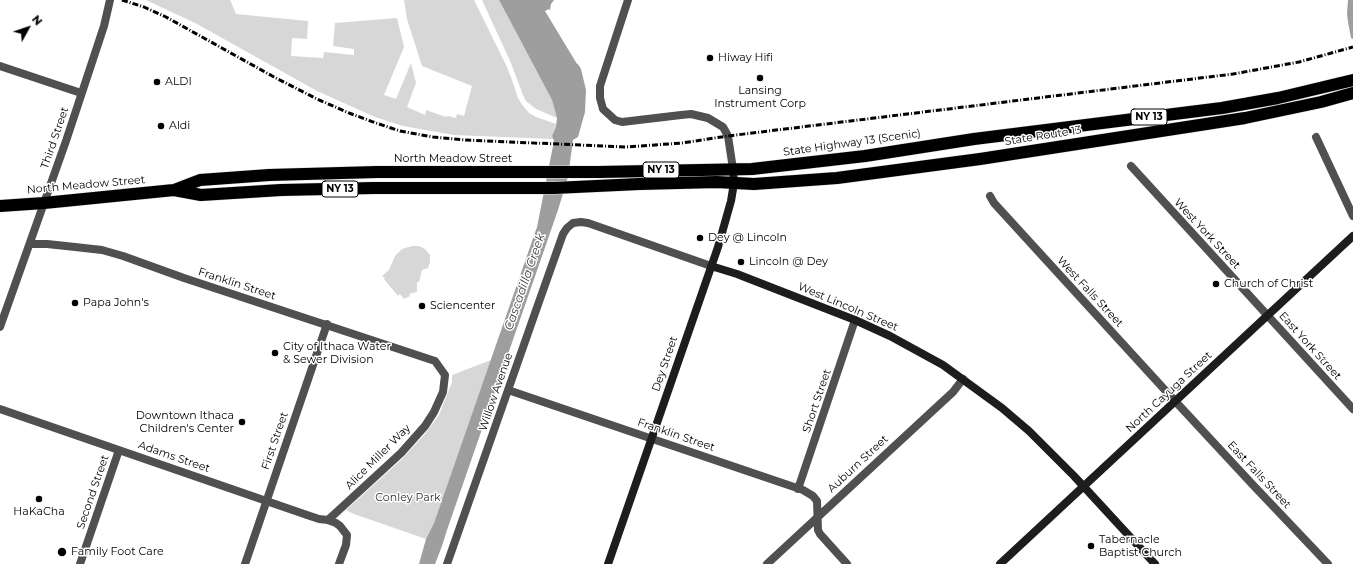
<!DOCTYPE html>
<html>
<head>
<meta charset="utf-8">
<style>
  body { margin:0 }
  #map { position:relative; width:1353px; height:564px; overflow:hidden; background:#fff; font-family:Montserrat,sans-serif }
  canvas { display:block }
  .north { position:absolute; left:8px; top:8px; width:40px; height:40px; -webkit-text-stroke:3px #fff; paint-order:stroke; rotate:50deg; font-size:11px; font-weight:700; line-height:16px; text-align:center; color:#000 }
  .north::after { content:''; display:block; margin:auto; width:14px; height:18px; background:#000; clip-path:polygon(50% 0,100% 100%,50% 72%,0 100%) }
</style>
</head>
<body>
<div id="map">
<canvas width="1353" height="564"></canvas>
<div class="north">N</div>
</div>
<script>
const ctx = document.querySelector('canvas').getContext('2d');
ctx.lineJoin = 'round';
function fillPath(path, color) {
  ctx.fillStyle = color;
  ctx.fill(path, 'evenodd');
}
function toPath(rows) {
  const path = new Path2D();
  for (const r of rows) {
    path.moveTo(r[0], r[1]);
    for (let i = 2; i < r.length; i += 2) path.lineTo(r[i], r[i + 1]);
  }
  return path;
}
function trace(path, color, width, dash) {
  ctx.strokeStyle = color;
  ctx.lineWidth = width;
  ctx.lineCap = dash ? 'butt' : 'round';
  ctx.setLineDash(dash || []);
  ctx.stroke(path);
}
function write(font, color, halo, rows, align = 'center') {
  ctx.font = font + ' Montserrat,sans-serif';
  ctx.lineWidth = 3;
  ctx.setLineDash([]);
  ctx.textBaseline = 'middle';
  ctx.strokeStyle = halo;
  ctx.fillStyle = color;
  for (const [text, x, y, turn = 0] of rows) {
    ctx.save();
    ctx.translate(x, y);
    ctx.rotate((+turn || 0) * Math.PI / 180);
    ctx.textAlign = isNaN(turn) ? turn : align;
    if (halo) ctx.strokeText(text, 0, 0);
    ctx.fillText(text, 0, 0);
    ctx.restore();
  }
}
const green = toPath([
  [146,0,230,0,236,14,308,21,307,39,292,38,291,56,323,58,324,52,354,55,354,49,333,46,335,23,397,18,404,47,384,95,396,99,411,63,416,83,407,107,425,115,426,110,446,117,448,116,456,118,457,114,464,116,472,86,422,66,407,19,404,0,474,0,507,67,512,80,518,98,523,106,529,113,536,117,556,124,552,136,553,139,454,135,403,126,375,117,317,91,197,24],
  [482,0,499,0,552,100,557,118,536,109,526,101,523,95,511,63],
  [412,246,419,246,425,249,430,255,430,262,428,268,422,270,419,282,417,282,417,292,409,294,410,296,404,299,400,294,398,296,384,279,385,278,382,276,389,270,395,256,402,249],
  [491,360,434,523,426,539,354,514,346,510,401,460,424,435,439,415,452,382,452,375]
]);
const water = toPath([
  [499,0,554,0,551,4,550,10,550,18,581,69,586,90,585,112,578,137,573,140,568,177,558,210,447,530,442,546,435,564,419,564,426,539,434,523,537,227,554,141,552,136,556,126,557,118,552,100],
  [1348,0,1353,0,1353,39,1351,38,1348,22,1347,14]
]);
const pier = toPath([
  [549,9,580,63,577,64,545,11]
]);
const street = toPath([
  [628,0,600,86,600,98,603,109,615,120,622,122,681,115,691,114,708,118,723,127,728,136,733,169],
  [0,66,81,93],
  [1316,137,1353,216],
  [1131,166,1353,409],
  [990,196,994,203,1175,401,1253,485,1328,564],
  [30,244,47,244,75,247,102,250,123,256,184,278,435,361,445,375,443,392,434,412,425,426,401,453,328,520],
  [0,327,66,141,104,26,110,0],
  [508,390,803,490,813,496,817,501,818,530,820,534,847,564],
  [0,409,307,515,319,519,328,520,336,523,340,526,347,535,346,545,339,564],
  [798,489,855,320],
  [80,564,119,450],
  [245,564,327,324],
  [447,564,534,316,563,234,567,228,573,223,581,222,588,223,711,266],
  [767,564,953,392,963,379]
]);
const secondary = toPath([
  [711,266,737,274,855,320,890,336,943,365,1002,408,1029,431,1074,476,1155,564],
  [608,564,718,247,731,201,734,183,733,169],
  [1000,564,1353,236]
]);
const highway = toPath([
  [174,190,201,195,281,190,373,188,554,188,639,184,717,182,754,184,837,178,980,159,1245,118,1321,102,1353,93],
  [0,206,44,203,174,190,200,180,269,175,377,172,599,172,752,169,865,156,974,139,1222,108,1278,98,1353,80]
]);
const rail = toPath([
  [122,0,144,7,166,17,274,77,317,99,349,113,376,123,400,131,433,137,465,140,626,147,682,143,728,136,1233,74,1299,62,1353,47]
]);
const markers = [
  [710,58,4,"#000"],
  [760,78,4,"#000"],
  [157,82,4,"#000"],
  [161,126,4,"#000"],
  [700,238,4,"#000"],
  [741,262,4,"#000"],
  [1216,284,4,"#000"],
  [75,303,4,"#000"],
  [422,306,4,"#000"],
  [275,353,4,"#000"],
  [242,422,4,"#000"],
  [39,499,4,"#000"],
  [1091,546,4,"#000"],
  [62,552,5,"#000"]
];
const shields = [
  [1149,117,36],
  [661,170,36],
  [340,189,36]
];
const shieldNames = [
  ["NY 13",1149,117],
  ["NY 13",661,170],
  ["NY 13",340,189]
];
const poiNames = [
  ["Hiway Hifi",718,58],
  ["ALDI",165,82],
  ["Lansing",760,91,"center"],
  ["Instrument Corp",760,104,"center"],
  ["Aldi",169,126],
  ["Dey @ Lincoln",708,238],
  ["Lincoln @ Dey",749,262],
  ["Church of Christ",1224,284],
  ["Papa John's",83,303],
  ["Sciencenter",430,306],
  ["City of Ithaca Water",283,347],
  ["& Sewer Division",283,360],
  ["Downtown Ithaca",234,416,"right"],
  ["Children's Center",234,429,"right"],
  ["HaKaCha",39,512,"center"],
  ["Tabernacle",1099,540],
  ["Baptist Church",1099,553],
  ["Family Foot Care",71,552]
];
const streetNames = [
  ["State Route 13",1043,136,-9],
  ["Third Street",55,138,-71],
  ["State Highway 13 (Scenic)",852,143,-8],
  ["North Meadow Street",453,159],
  ["North Meadow Street",86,185,-5],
  ["West York Street",1207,234,47],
  ["Franklin Street",237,284,18],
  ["West Falls Street",1090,292,47],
  ["West Lincoln Street",848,307,23],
  ["East York Street",1310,346,48],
  ["Dey Street",665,364,-71],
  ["Willow Avenue",496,392,-71],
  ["North Cayuga Street",1169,392,-43],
  ["Short Street",817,401,-71],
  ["Franklin Street",676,435,19],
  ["First Street",275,441,-71],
  ["Adams Street",174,457,19],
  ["Alice Miller Way",378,457,-45],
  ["Auburn Street",858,464,-43],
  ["East Falls Street",1259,475,47],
  ["Second Street",93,492,-71]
];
const parkNames = [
  ["Conley Park",408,498]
];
const waterNames = [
  ["Cascadilla Creek",525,282,-71]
];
fillPath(green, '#d7d7d7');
fillPath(water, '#9e9e9e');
fillPath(pier, '#fff');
trace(highway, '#dbdbdb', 13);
trace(street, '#505050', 8);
trace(secondary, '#1d1d1d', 8);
trace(highway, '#000', 12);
trace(rail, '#000', 3, [6, 2, 1, 2]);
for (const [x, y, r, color] of markers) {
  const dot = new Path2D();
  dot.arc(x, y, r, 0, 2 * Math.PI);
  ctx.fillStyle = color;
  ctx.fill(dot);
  trace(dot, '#fff', 1.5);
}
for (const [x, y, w] of shields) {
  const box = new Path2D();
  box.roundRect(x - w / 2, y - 8, w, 16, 3);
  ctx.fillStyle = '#fff';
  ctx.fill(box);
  trace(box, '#000', 1);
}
write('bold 10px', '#000', null, shieldNames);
write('11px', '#000', '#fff', poiNames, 'left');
write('11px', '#000', '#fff', streetNames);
write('11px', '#2e2e2e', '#fff', parkNames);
write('italic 12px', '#3f3f3f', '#fff', waterNames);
</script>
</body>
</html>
